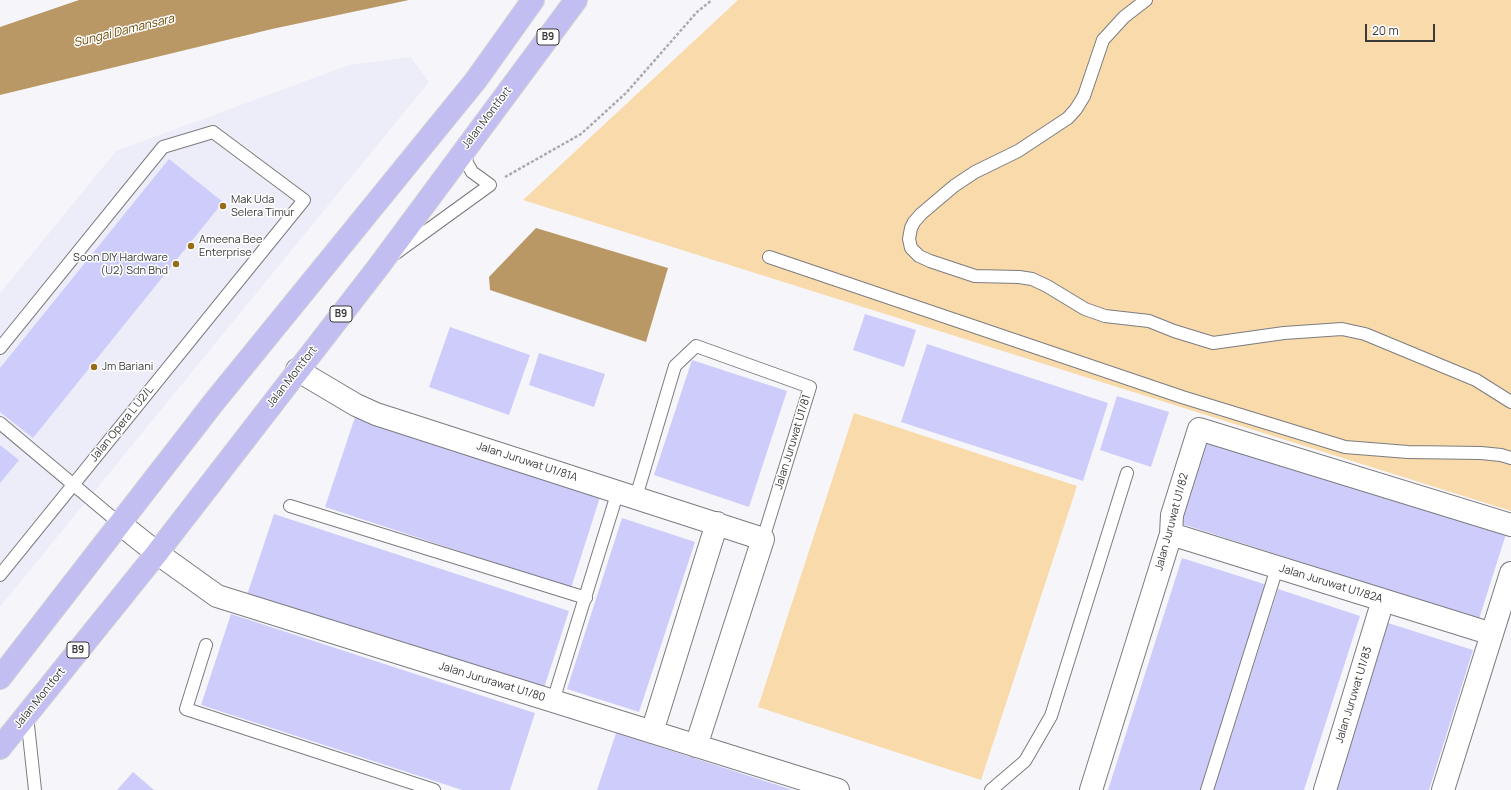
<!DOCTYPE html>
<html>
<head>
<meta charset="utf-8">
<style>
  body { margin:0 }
  #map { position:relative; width:1511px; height:790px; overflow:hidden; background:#f6f6fa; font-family:Manrope,sans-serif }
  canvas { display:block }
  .scale { position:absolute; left:1365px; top:24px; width:70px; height:18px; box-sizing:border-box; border:2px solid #39393a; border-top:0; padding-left:5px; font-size:12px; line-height:14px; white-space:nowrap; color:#39393a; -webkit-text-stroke:3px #fff; paint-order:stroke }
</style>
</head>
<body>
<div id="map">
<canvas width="1511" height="790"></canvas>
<div class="scale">20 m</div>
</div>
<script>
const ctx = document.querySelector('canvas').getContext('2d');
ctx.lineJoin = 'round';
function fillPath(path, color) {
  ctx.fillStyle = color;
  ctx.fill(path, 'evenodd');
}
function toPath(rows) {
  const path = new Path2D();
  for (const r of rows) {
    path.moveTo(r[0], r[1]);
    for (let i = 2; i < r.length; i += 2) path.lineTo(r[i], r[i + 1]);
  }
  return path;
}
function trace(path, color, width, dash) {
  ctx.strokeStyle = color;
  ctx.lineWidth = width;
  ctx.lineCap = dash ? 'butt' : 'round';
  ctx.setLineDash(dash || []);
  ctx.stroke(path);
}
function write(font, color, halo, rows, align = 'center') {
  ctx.font = font + ' Manrope,sans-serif';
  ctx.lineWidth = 3;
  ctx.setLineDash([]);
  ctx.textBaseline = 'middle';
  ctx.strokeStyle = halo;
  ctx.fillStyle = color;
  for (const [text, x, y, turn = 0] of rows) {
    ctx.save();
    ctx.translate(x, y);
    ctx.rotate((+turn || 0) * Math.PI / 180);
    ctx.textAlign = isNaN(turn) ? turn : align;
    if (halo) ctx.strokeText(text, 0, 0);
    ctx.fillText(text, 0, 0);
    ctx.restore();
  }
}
const built = toPath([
  [411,57,429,82,0,607,0,293,116,151,349,65]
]);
const green = toPath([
  [738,0,1511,0,1511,511,523,200],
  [854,413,1077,486,981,780,758,707]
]);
const water = toPath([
  [79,0,409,0,272,29,0,95,0,27],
  [536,228,668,268,646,342,490,290,489,277]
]);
const building = toPath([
  [169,159,223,202,33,438,0,412,0,368],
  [865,314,916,330,904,367,853,350],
  [450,327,530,355,509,415,429,387],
  [927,344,1108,403,1083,481,901,422],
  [539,353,605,374,594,407,529,385],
  [692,360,787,391,749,507,654,475],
  [1117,396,1169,412,1151,467,1100,450],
  [356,414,601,494,571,588,325,507],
  [1207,435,1507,531,1479,619,1179,523],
  [0,445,19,460,0,483],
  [274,514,569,611,543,691,247,595],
  [622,518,695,542,639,712,567,689],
  [1182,558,1267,585,1202,790,1108,790],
  [1278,589,1360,616,1304,790,1214,790],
  [231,614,535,713,510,790,462,790,201,705],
  [1388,623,1473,650,1429,790,1335,790],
  [616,733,793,790,597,790],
  [133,772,154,790,117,790]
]);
const path = toPath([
  [505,177,581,134,626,93,697,12,712,0]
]);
const service = toPath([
  [1146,0,1124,17,1103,40,1084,96,1076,109,1068,118,1018,151,975,172,954,186,921,214,914,222,911,228,909,239,911,248,919,256,930,261,975,276,1019,277,1032,279,1047,286,1085,309,1105,316,1149,321,1174,331,1213,343,1284,333,1342,329,1365,334,1476,380,1511,402],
  [396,253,490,185,472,172,467,163,465,150],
  [769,257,1182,397,1345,447,1408,452,1481,453,1501,455,1511,458],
  [0,348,163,147,213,132,304,200,0,575],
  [0,423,119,523],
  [636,497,675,366,696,346,810,387,763,539],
  [290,506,586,598],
  [206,645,186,709,434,790],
  [553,701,618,491],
  [27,716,35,790],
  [991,790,1025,761,1051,716,1127,473],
  [1207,790,1277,568]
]);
const minor = toPath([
  [297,370,356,405,376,414,763,539,696,746],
  [119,523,157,553,217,596,838,790],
  [1171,534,1492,634],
  [652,732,717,523],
  [1091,790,1171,534,1172,515,1199,429,1511,525],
  [1325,790,1383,600],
  [1443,790,1511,573]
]);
const primary = toPath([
  [0,678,214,402,476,80,533,0],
  [0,748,157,553,379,266,576,0]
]);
const markers = [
  [223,206,4,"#976c19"],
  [191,246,4,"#976c19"],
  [176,264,4,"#976c19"],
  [94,367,4,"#976c19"]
];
const shields = [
  [548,37,22],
  [341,314,22],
  [78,650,22]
];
const shieldNames = [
  ["B9",548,37],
  ["B9",341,314],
  ["B9",78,650]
];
const streetNames = [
  ["Jalan Montfort",487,118,-53],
  ["Jalan Montfort",292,377,-52],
  ["Jalan Opera L U2/L",122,424,-51],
  ["Jalan Juruwat U1/81",793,442,-73],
  ["Jalan Juruwat U1/81A",527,462,18],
  ["Jalan Juruwat U1/82",1172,522,-75],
  ["Jalan Juruwat U1/82A",1331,584,17],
  ["Jalan Jururawat U1/80",492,682,17],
  ["Jalan Juruwat U1/83",1354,695,-73],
  ["Jalan Montfort",40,698,-51]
];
const poiNames = [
  ["Mak Uda",231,200],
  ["Selera Timur",231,213],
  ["Ameena Bee",199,240],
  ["Enterprise",199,253],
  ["Soon DIY Hardware",168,258,"right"],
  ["(U2) Sdn Bhd",168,271,"right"],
  ["Jm Bariani",102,367]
];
const waterNames = [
  ["Sungai Damansara",124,31,-14]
];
fillPath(built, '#ededf9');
fillPath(green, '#f9daaa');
fillPath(water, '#b99865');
fillPath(building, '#cdccfa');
trace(service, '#7c7c80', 14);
trace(minor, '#7c7c80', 24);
trace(primary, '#d3d3d4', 24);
trace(path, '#ababae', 2.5, [3, 2]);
trace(service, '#fff', 12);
trace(minor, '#fff', 22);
trace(primary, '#c2bef2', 22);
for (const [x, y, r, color] of markers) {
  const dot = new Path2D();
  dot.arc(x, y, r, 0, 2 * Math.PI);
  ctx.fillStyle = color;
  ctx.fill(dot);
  trace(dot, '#fff', 1.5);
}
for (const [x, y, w] of shields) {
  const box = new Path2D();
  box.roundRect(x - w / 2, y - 8, w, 16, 3);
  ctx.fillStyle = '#fff';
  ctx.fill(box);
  trace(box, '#39393a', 1);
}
write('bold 10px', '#39393a', null, shieldNames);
write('11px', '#39393a', '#fff', streetNames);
write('11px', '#39393a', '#fff', poiNames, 'left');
write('italic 12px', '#6b4a07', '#fff', waterNames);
</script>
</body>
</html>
